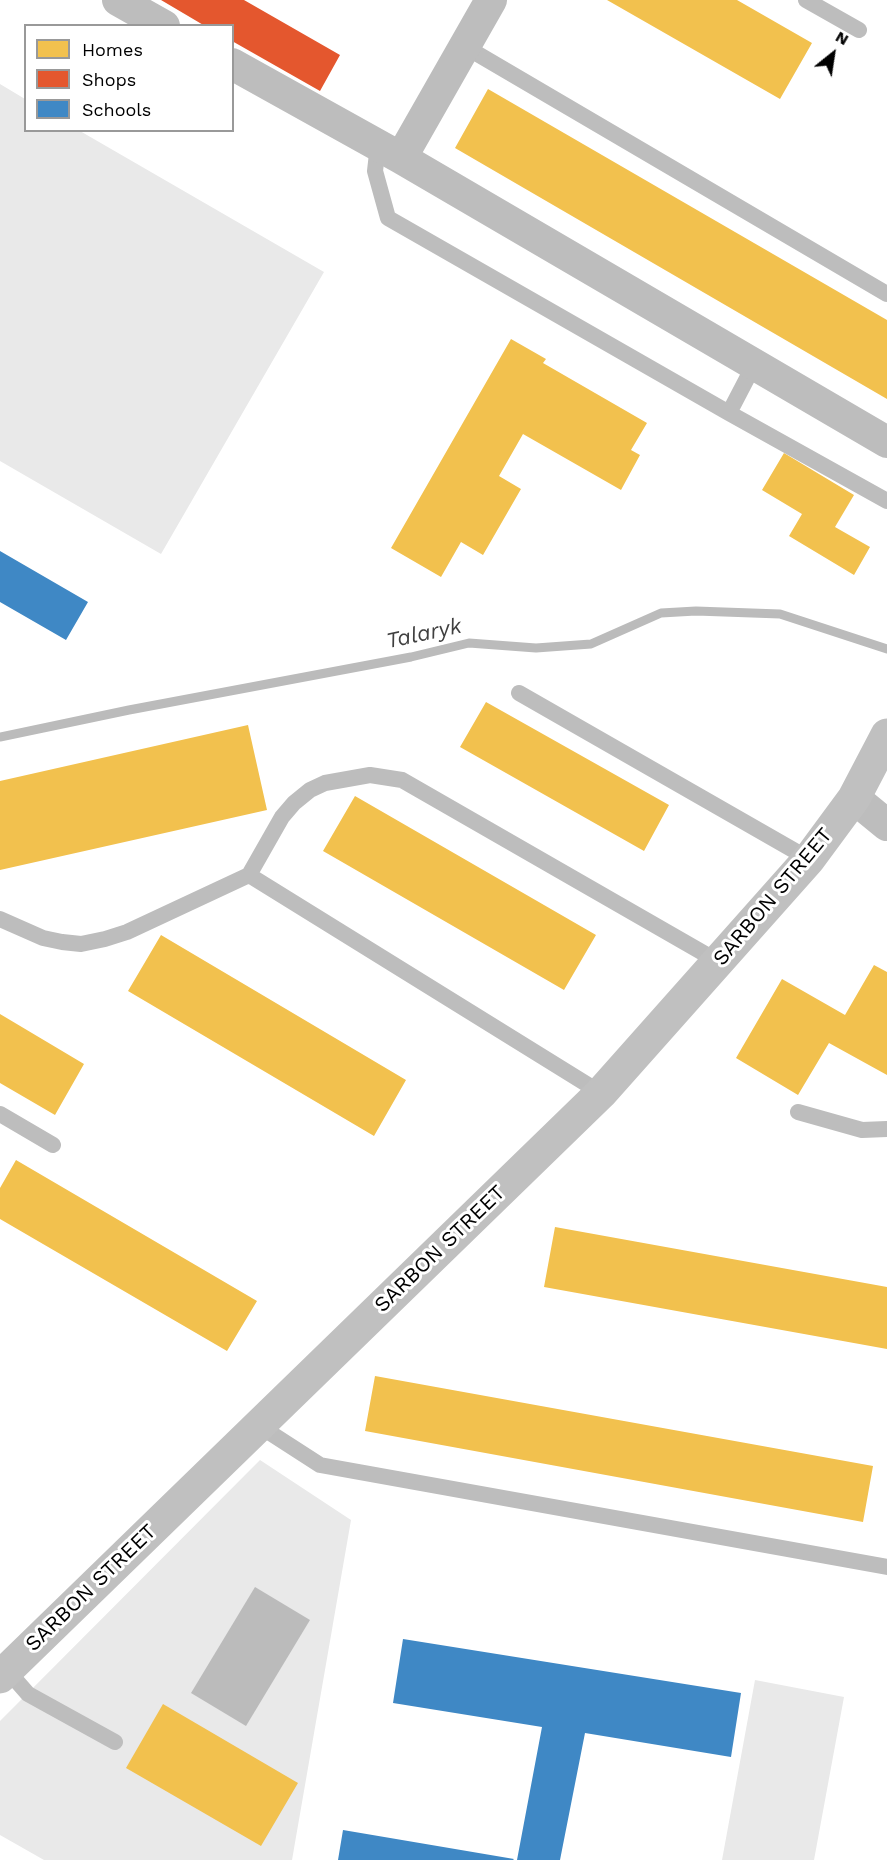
<!DOCTYPE html>
<html>
<head>
<meta charset="utf-8">
<style>
  body { margin:0 }
  #map { position:relative; width:887px; height:1860px; overflow:hidden; background:#fff; font-family:"Work Sans",sans-serif }
  canvas { display:block }
  .legend { position:absolute; left:24px; top:24px; width:210px; height:108px; box-sizing:border-box; background:#fff; border:2px solid #999; margin:0; padding:8px 10px; list-style:none; font-size:18px; color:#000 }
  .legend li { display:flex; align-items:center; gap:12px; height:30px }
  .legend b { width:30px; border:2px solid #999 }
  .north { position:absolute; left:803px; top:24px; width:60px; height:60px; -webkit-text-stroke:4px #fff; paint-order:stroke; rotate:30deg; font-size:16px; font-weight:700; line-height:24px; text-align:center; color:#000 }
  .north::after { content:''; display:block; margin:auto; width:21px; height:27px; background:#000; clip-path:polygon(50% 0,100% 100%,50% 72%,0 100%) }
</style>
</head>
<body>
<div id="map">
<canvas width="887" height="1860"></canvas>
<ul class="legend">
<li><b style="height:16px;background:#f2c14e"></b>Homes</li>
<li><b style="height:16px;background:#e4572e"></b>Shops</li>
<li><b style="height:16px;background:#3f88c5"></b>Schools</li>
</ul>
<div class="north">N</div>
</div>
<script>
const ctx = document.querySelector('canvas').getContext('2d');
ctx.lineJoin = 'round';
function fillPath(path, color) {
  ctx.fillStyle = color;
  ctx.fill(path, 'evenodd');
}
function toPath(rows) {
  const path = new Path2D();
  for (const r of rows) {
    path.moveTo(r[0], r[1]);
    for (let i = 2; i < r.length; i += 2) path.lineTo(r[i], r[i + 1]);
  }
  return path;
}
function trace(path, color, width, dash) {
  ctx.strokeStyle = color;
  ctx.lineWidth = width;
  ctx.lineCap = dash ? 'butt' : 'round';
  ctx.setLineDash(dash || []);
  ctx.stroke(path);
}
function write(font, color, halo, rows, align = 'center') {
  ctx.font = font + ' "Work Sans",sans-serif';
  ctx.lineWidth = 6;
  ctx.setLineDash([]);
  ctx.textBaseline = 'middle';
  ctx.strokeStyle = halo;
  ctx.fillStyle = color;
  for (const [text, x, y, turn = 0] of rows) {
    ctx.save();
    ctx.translate(x, y);
    ctx.rotate((+turn || 0) * Math.PI / 180);
    ctx.textAlign = isNaN(turn) ? turn : align;
    if (halo) ctx.strokeText(text, 0, 0);
    ctx.fillText(text, 0, 0);
    ctx.restore();
  }
}
const green = toPath([
  [0,84,25,99,26,130,80,131,324,272,161,554,0,461],
  [260,1460,351,1520,292,1860,44,1860,0,1835,0,1721],
  [755,1680,844,1697,814,1860,722,1860]
]);
const water = toPath([
  [255,1587,310,1620,246,1726,191,1693]
]);
const homes = toPath([
  [607,0,737,0,812,43,780,99],
  [488,89,887,320,887,399,455,148],
  [511,339,546,359,543,363,647,423,631,450,640,455,621,490,523,434,499,476,521,489,483,555,461,542,441,577,391,548],
  [784,453,854,495,835,527,870,547,854,575,789,536,802,514,762,490],
  [486,702,669,805,644,851,460,747],
  [248,725,267,810,0,870,0,781],
  [355,796,596,935,564,990,323,851],
  [161,935,406,1080,374,1136,128,991],
  [874,965,887,972,887,1075,829,1043,798,1095,736,1058,782,979,845,1015],
  [0,1014,84,1064,55,1115,0,1083],
  [16,1160,257,1301,227,1351,0,1219,0,1188],
  [555,1227,887,1287,887,1349,544,1287],
  [375,1376,873,1466,863,1522,365,1431],
  [163,1704,298,1783,261,1846,126,1768]
]);
const shops = toPath([
  [161,0,244,0,340,55,320,91,232,41,232,26,205,26]
]);
const schools = toPath([
  [0,551,88,602,66,640,0,602],
  [403,1639,741,1693,731,1757,585,1733,560,1860,517,1860,542,1727,393,1703],
  [343,1830,514,1859,513,1860,338,1860]
]);
const stream = toPath([
  [0,737,129,710,411,657,469,643,536,648,591,644,661,613,696,611,780,614,887,649]
]);
const lane = toPath([
  [806,0,859,30],
  [464,46,887,294],
  [378,145,375,171,388,218,729,413,887,501],
  [729,413,754,365],
  [519,693,809,859],
  [249,875,601,1093],
  [0,919,43,938,62,942,81,944,105,939,127,932,249,875,282,817,294,803,310,790,325,783,370,775,402,780,719,962],
  [798,1112,862,1130,887,1129],
  [0,1114,53,1145],
  [258,1425,320,1465,887,1567],
  [7,1670,28,1694,115,1742]
]);
const street = toPath([
  [118,0,164,26],
  [232,64,401,158,887,442],
  [401,158,491,0],
  [854,798,887,825]
]);
const secondary = toPath([
  [0,1677,601,1093,809,859,854,798,887,735]
]);
const streetNames = [
  ["SARBON STREET",773,897,-50],
  ["SARBON STREET",440,1249,-44],
  ["SARBON STREET",91,1588,-44]
];
const waterNames = [
  ["Talaryk",424,634,-12]
];
fillPath(green, '#e9e9e9');
fillPath(water, '#bbb');
fillPath(homes, '#f2c14e');
fillPath(shops, '#e4572e');
fillPath(schools, '#3f88c5');
trace(stream, '#bbb', 9);
trace(lane, '#bdbdbd', 16);
trace(street, '#bdbdbd', 32);
trace(secondary, '#c0c0c0', 33);
write('21px', '#000', '#fff', streetNames);
write('italic 22px', '#3f3f3f', '#fff', waterNames);
</script>
</body>
</html>
